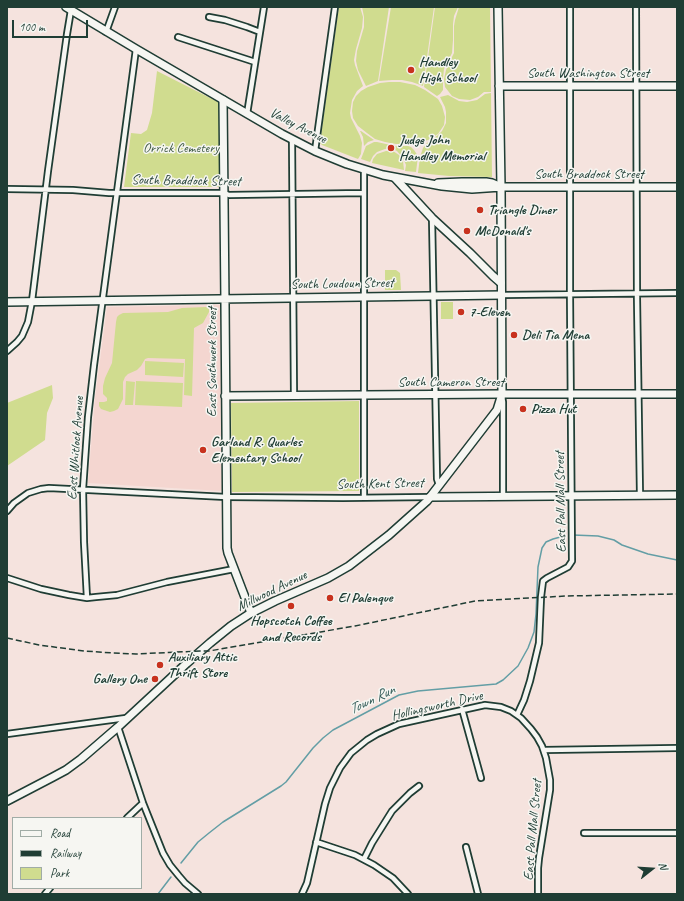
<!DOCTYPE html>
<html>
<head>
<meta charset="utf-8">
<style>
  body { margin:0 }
  #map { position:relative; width:684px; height:901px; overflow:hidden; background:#f5e3de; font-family:Caveat,sans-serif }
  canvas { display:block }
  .frame { position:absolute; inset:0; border:8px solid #1f3d34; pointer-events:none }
  .legend { position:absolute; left:12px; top:817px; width:130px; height:72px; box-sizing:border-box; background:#f6f6f2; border:1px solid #a0aca6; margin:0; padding:5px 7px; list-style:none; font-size:12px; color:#1f3d34 }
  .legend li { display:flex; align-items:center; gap:8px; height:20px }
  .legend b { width:20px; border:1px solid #a0aca6 }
  .north { position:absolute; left:632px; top:849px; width:40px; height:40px; -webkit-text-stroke:3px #f6f6f2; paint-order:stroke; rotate:73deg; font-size:11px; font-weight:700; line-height:16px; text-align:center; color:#1f3d34 }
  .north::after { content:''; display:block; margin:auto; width:14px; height:18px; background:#1f3d34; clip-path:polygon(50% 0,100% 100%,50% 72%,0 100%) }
  .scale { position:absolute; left:12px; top:20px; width:76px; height:18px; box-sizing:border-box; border:2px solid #1f3d34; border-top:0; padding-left:5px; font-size:12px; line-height:14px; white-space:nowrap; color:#1f3d34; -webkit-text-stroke:3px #f6f6f2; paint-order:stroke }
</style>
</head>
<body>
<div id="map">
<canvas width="684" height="901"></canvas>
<div class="frame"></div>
<ul class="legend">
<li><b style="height:5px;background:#f6f6f2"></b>Road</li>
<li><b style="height:5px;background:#1f3d34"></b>Railway</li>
<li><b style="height:11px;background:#d0dc8f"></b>Park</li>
</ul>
<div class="north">N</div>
<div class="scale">100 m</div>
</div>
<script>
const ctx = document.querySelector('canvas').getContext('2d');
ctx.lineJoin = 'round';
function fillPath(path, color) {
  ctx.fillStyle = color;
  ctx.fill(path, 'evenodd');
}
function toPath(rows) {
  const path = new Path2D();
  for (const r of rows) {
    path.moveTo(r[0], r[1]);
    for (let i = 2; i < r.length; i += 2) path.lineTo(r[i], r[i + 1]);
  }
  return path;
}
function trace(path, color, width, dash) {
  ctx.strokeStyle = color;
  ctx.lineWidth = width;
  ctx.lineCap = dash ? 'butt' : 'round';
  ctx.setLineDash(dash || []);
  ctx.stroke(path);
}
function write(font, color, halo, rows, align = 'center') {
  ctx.font = font + ' Caveat,sans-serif';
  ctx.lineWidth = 3;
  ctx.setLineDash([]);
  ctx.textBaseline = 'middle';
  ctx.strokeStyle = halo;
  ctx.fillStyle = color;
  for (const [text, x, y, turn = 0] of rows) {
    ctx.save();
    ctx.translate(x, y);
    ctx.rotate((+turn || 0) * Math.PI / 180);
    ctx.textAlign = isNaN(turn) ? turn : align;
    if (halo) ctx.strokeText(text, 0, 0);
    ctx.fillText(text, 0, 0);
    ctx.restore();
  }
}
const built = toPath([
  [221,305,222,491,88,483,95,399,107,307]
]);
const green = toPath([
  [339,7,360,7,363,17,362,28,356,49,354,60,355,65,363,86,357,91,352,100,350,113,351,118,360,136,362,143,361,154,358,159,322,145,320,143],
  [362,7,389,7,378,81,366,86,358,70,356,61,357,51,364,27,364,17],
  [391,7,434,7,423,86,412,82,402,80,392,80,379,81],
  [435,7,458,7,454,16,453,24,453,40,452,53,444,69,443,78,443,90,440,94,437,96,424,87],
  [459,7,490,7,491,92,484,92,478,97,470,100,459,99,452,96,445,87,444,79,446,70,452,57,454,53,454,26,455,20],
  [157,71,220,103,221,187,124,187,131,133,141,134,147,130,152,113],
  [389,82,400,82,415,85,425,90,438,99,442,106,445,117,444,125,438,134,428,140,418,143,407,144,396,144,385,142,375,139,367,133,358,126,353,118,352,111,353,102,356,96,361,91,368,87,380,83],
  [491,93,492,177,449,176,418,173,420,157,423,148,427,143,438,135,442,131,446,123,446,112,445,107,440,97,448,95,459,101,467,102,477,100,485,94],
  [360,131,361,131,374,140,368,142,364,146,363,137],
  [374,142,377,142,395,146,408,146,411,147,414,150,418,156,416,172,405,171,406,165,403,158,397,151,391,148,385,149,377,152,373,156,370,162,361,159,366,146],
  [386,151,393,151,399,155,403,161,404,170,372,163,373,159,377,154],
  [385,270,396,270,400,273,401,290,385,290],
  [441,302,453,302,453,319,441,319],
  [206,307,209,309,209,312,203,323,194,328,192,396,184,395,185,359,148,358,145,359,141,366,137,370,128,374,125,377,123,382,123,399,118,409,114,411,110,412,101,409,99,406,99,402,104,402,107,401,107,398,103,394,103,386,105,378,112,363,116,322,117,317,119,315,123,313,168,312,182,308],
  [145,361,184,363,183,377,145,375],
  [126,381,135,382,133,405,125,405],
  [136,381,183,383,182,407,135,405],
  [52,385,53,398,47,413,45,440,7,466,7,403],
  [359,401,359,491,232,492,231,403]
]);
const stream = toPath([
  [573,535,598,536,614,540,622,545,648,554,677,560],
  [181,863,198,842,209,833,223,822,281,786,286,782,313,748,323,738,333,730,399,695,418,691,496,684,503,680,518,666,528,648,534,632,536,614,538,567,542,548,546,542,553,539,564,536],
  [158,894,171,877]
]);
const street = toPath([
  [636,7,637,298,640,495],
  [209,17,225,20,247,27,260,32],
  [106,32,115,7],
  [178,37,255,62],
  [247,114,264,7],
  [292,139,294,396],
  [315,151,335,7],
  [364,170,364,497],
  [7,189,73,190,109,193,224,193,229,195,364,193],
  [432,218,437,479,439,485],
  [502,295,677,293],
  [7,351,17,342,22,336,28,322,32,301,48,171,67,34,71,10],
  [502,396,503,402,503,496],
  [7,511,14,503,28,493,41,489,49,488,226,497,343,498,430,497],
  [7,578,41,589,69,595,87,598,96,597,117,595,167,582,234,569],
  [87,598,84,542,83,489,88,417,94,365,136,49],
  [462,709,481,778],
  [517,715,524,700,530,681,539,643,541,597,543,581,547,578,568,567,572,561,570,294,570,7],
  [118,727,143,803,163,853,170,865,179,876,185,883,198,894],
  [7,734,126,718],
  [544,750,677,748],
  [127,818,143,803],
  [584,833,677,833],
  [316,842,355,855,374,865,393,878,408,894],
  [466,847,478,894],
  [364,859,372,843,392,811,410,793,419,786],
  [45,894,50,888],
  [302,894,307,883,325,804,330,788,340,768,351,753,367,740,377,734,399,724,485,705,501,707,511,711,521,718,531,729,537,737,542,746,546,758,550,780,550,790,539,858,538,868,538,894]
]);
const secondary = toPath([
  [498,7,501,187,677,187],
  [499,86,677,86],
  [223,100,225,304,227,548,228,553,251,613],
  [395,178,432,218,470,253,493,276,501,283],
  [7,302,502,295],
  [225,396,502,394],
  [430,497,677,495]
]);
const primary = toPath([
  [66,7,136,49,282,134,315,151,347,164,383,175,442,186,472,189,501,187],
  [438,183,462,182,486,182,492,183,499,186],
  [502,394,677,394],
  [7,801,53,777,66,770,81,759,118,727,187,663,210,643,231,626,251,613,275,601,328,578,349,566,389,535,427,501,497,410,502,394,501,187]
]);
const rail = toPath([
  [7,638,39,645,84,651,113,653,136,654,200,651,209,651,355,626,475,601,566,596,677,594]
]);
const markers = [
  [411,70,4,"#c8321e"],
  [391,148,4,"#c8321e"],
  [480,210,4,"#c8321e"],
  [467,231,4,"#c8321e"],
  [461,312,4,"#c8321e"],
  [514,335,4,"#c8321e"],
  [523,409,4,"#c8321e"],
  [203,450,4,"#c8321e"],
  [330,598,4,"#c8321e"],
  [291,606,4,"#c8321e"],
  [160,665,4,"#c8321e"],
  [155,679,4,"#c8321e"]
];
const poiNames = [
  ["Handley",419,62],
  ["High School",419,78],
  ["Judge John",399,140],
  ["Handley Memorial",399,156],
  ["Triangle Diner",488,210],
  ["McDonald's",475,231],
  ["7-Eleven",469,312],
  ["Deli Tia Mena",522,335],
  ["Pizza Hut",531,409],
  ["Garland R. Quarles",211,442],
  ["Elementary School",211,458],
  ["El Palenque",338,598],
  ["Hopscotch Coffee",291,621,"center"],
  ["and Records",291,637,"center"],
  ["Auxiliary Attic",168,657],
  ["Thrift Store",168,673],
  ["Gallery One",147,679,"right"]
];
const streetNames = [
  ["South Washington Street",588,73],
  ["Valley Avenue",298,126,27],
  ["South Braddock Street",589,174],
  ["South Braddock Street",186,181,1],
  ["South Loudoun Street",342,284,-1],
  ["East Southwerk Street",212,362,-90],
  ["South Cameron Street",451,382],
  ["East Whitlock Avenue",76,448,-86],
  ["South Kent Street",380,484,-1],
  ["East Pall Mall Street",561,502,-91],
  ["Millwood Avenue",272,591,-26],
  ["Hollingsworth Drive",437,706,-13],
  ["East Pall Mall Street",533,830,-85]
];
const parkNames = [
  ["Orrick Cemetery",181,148]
];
const waterNames = [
  ["Town Run",372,700,-26]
];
fillPath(built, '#f4d6d0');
fillPath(green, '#d0dc8f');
trace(stream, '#639ea5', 1.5);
trace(street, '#1f3d34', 8);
trace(secondary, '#1f3d34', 10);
trace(primary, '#1f3d34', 10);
trace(street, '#f6f6f2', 4.5);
trace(secondary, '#f6f6f2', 7);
trace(primary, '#f6f6f2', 7);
trace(rail, '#1f3d34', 1.5, [6, 3]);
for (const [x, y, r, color] of markers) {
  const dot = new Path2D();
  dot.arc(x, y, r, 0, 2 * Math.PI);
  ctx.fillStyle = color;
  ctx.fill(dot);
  trace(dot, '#f6f6f2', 1.5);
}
write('bold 14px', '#1f3d34', '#f6f6f2', poiNames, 'left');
write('14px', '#1f3d34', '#f6f6f2', streetNames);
write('14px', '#425d46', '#f6f6f2', parkNames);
write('italic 15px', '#365d5a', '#f6f6f2', waterNames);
</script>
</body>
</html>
